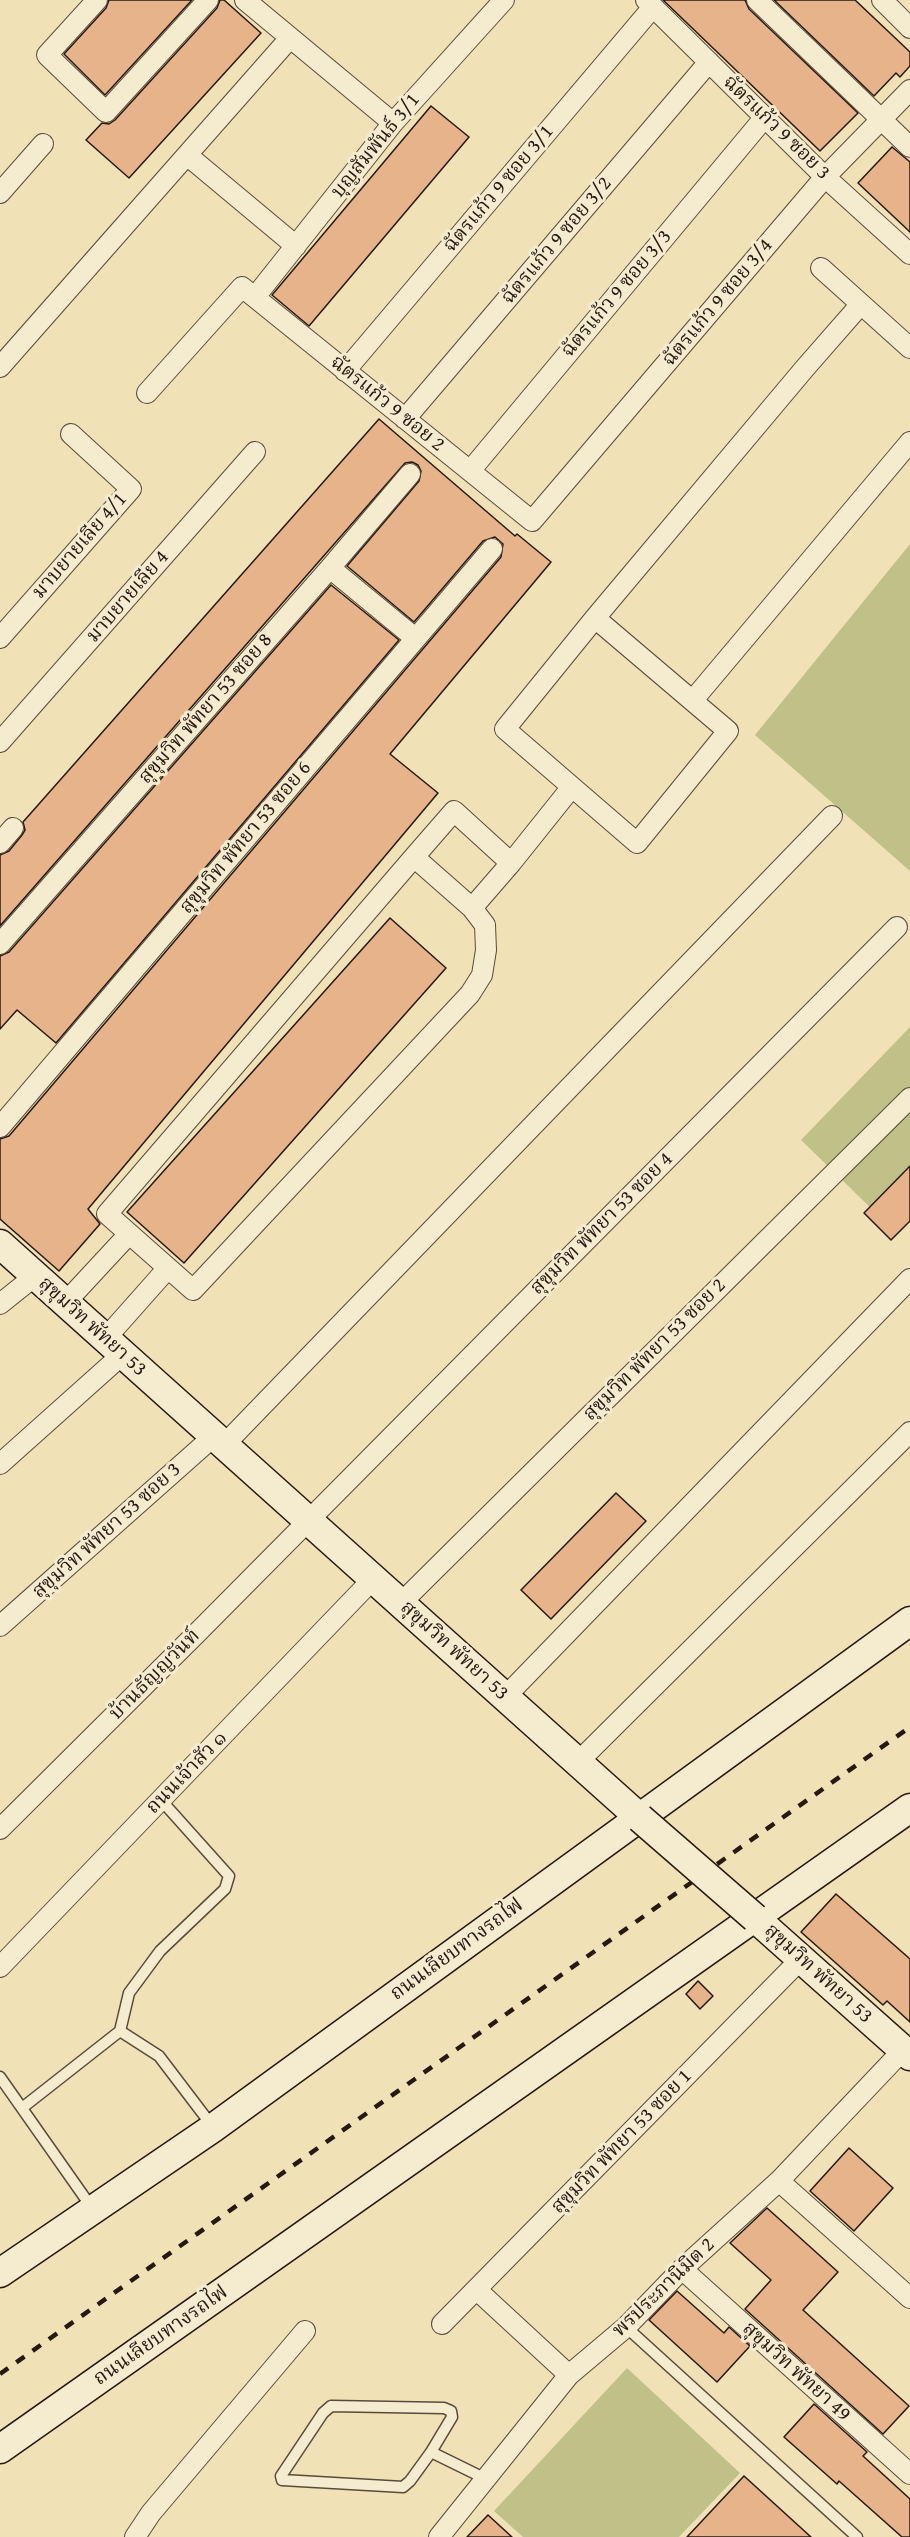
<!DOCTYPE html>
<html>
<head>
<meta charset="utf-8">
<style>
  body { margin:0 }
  canvas { display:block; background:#f0e1b6 }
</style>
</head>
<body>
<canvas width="910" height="2537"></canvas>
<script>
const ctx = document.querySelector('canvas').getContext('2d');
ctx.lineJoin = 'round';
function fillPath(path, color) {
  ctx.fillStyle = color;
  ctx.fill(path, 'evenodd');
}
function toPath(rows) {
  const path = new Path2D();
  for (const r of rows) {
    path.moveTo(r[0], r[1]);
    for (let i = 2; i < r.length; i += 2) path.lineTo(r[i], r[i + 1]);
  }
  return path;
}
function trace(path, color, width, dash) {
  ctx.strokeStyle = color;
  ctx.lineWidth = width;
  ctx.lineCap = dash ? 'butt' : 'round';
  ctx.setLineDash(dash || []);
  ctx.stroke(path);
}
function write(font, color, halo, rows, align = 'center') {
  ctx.font = font + ' "Gentium Book Plus","Noto Serif Thai",serif';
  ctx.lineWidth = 6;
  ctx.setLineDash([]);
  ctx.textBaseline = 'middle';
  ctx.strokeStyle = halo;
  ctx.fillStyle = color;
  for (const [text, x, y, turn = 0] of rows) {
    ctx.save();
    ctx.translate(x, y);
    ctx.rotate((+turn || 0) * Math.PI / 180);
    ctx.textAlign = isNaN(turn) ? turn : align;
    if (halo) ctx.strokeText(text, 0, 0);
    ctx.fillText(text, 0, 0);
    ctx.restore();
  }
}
const green = toPath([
  [910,544,910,871,755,735],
  [910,1027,910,1178,875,1212,801,1140],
  [627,2368,740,2473,679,2537,523,2537,494,2511]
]);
const building = toPath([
  [109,0,192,0,105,95,64,54,106,8,109,0],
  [220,0,224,0,261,33,129,178,86,140,102,123,109,124,115,120,217,8,220,0],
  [663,0,745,0,749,9,858,113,820,151,663,0],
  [774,0,855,0,910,52,910,66,900,77,896,73,874,96,774,0],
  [431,106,469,137,309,326,272,295,431,106],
  [892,147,910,162,910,232,858,183,892,147],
  [379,419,515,536,517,534,551,562,390,754,438,793,88,1209,100,1224,59,1271,0,1219,0,1139,9,1136,501,557,503,544,495,537,483,541,414,622,347,566,419,481,421,471,418,465,412,462,405,463,0,926,0,855,9,851,22,835,25,830,23,822,379,419],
  [331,585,399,640,56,1043,17,1010,0,1029,0,956,9,952,331,585],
  [390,918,446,968,184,1263,127,1212,390,918],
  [910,1166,910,1221,891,1240,864,1213,910,1166],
  [616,1493,646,1521,551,1619,521,1590,616,1493],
  [836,1894,910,1959,910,2022,887,2001,883,2005,801,1932,836,1894],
  [698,1981,713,1996,700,2009,686,1994,698,1981],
  [849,2148,893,2188,854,2231,810,2191,849,2148],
  [767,2208,838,2272,803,2310,909,2406,883,2434,745,2309,771,2280,730,2243,767,2208],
  [677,2291,724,2333,729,2327,750,2346,717,2382,649,2320,677,2291],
  [814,2404,867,2452,863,2456,910,2499,910,2537,902,2537,839,2481,837,2484,784,2437,814,2404],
  [744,2476,811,2537,687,2537,744,2476],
  [488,2515,512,2537,467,2537,488,2515]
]);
const lane = toPath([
  [120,2031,159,2056,213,2127],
  [0,2077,92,2208],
  [22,2108,120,2031,129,1993,160,1951,225,1889,229,1876,161,1800],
  [626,2327,857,2537],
  [431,2452,452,2417,451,2411,444,2408,331,2406,323,2413,281,2476,282,2480,403,2487,410,2481,431,2452,484,2478]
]);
const street = toPath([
  [97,0,47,55,106,112,208,0],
  [245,0,393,123],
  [646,0,825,177,910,254],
  [757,0,910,147],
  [882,0,910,28],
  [187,155,296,246],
  [0,193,43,144],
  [821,268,910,348],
  [255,297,393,123,504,0],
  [0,367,290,38],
  [345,371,653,7],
  [147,393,242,287,532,521,825,177,910,90],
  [405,419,709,62],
  [470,471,765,117],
  [330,568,415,638],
  [595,618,728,731,637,843,505,729,595,618,805,368,861,304],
  [0,638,131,489,71,434],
  [693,700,910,442],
  [0,742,255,452],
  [0,843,13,828],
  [414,857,472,908,485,925,486,950,482,975,470,994,193,1290,107,1214,414,857,454,811,511,863,472,908],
  [511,863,571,788],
  [0,944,330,568,410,474],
  [0,1127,492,549],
  [65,1303,129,1234],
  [0,1304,35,1276],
  [105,1339,168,1268],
  [224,1445,832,816],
  [0,1464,123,1354],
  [401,1603,910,1098],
  [0,1626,214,1436],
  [505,1697,910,1279],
  [578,1762,910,1432],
  [0,1829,196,1634,897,927],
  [0,1967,373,1579],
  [779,2181,910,2298],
  [682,2269,910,2474],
  [477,2290,569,2375],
  [442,2324,800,1960],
  [135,2537,151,2513,305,2331],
  [439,2537,569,2375,626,2327,682,2269,779,2181,903,2050]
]);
const secondary = toPath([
  [0,1244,640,1818],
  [755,1918,910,2056],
  [0,2273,213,2128,910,1621],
  [0,2449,910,1808]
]);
const rail = toPath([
  [0,2374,910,1727]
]);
const secondaryBridge = toPath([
  [640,1818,755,1918]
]);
const streetNames = [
  ["ฉัตรแก้ว 9 ซอย 3",776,128,44],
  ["บุญสัมพันธ์ 3/1",376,146,-51],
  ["ฉัตรแก้ว 9 ซอย 3/1",499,189,-50],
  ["ฉัตรแก้ว 9 ซอย 3/2",557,241,-50],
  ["ฉัตรแก้ว 9 ซอย 3/3",617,294,-50],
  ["ฉัตรแก้ว 9 ซอย 3/4",718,303,-50],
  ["ฉัตรแก้ว 9 ซอย 2",387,404,39],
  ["มาบยายเลีย 4/1",80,546,-49],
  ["มาบยายเลีย 4",128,597,-49],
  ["สุขุมวิท พัทยา 53 ซอย 8",206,709,-49],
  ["สุขุมวิท พัทยา 53 ซอย 6",246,838,-50],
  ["สุขุมวิท พัทยา 53 ซอย 4",602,1224,-45],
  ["สุขุมวิท พัทยา 53",92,1327,42],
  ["สุขุมวิท พัทยา 53 ซอย 2",655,1350,-45],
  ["สุขุมวิท พัทยา 53 ซอย 3",107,1531,-42],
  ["สุขุมวิท พัทยา 53",454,1651,42],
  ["บ้านธัญญวันท์",155,1675,-45],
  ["ถนนเจ้าสัว ๑",187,1773,-46],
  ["ถนนเลียบทางรถไฟ",457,1950,-36],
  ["สุขุมวิท พัทยา 53",818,1974,42],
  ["สุขุมวิท พัทยา 53 ซอย 1",622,2142,-46],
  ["พรประภานิมิต 2",664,2288,-44],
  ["ถนนเลียบทางรถไฟ",161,2336,-35],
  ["สุขุมวิท พัทยา 49",796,2372,42]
];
fillPath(green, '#c0c189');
fillPath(building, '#e7b38a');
trace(building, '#271912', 1.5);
trace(lane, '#594b3b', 13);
trace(street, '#594b3b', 22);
trace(secondary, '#271912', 31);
trace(lane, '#f5ecd0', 10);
trace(street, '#f5ecd0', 20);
trace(secondary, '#f5ecd0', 28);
trace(rail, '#271912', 4.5, [10, 10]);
trace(secondaryBridge, '#271912', 31, []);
trace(secondaryBridge, '#f5ecd0', 28);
write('20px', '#271912', '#f5ecd0', streetNames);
</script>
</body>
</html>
